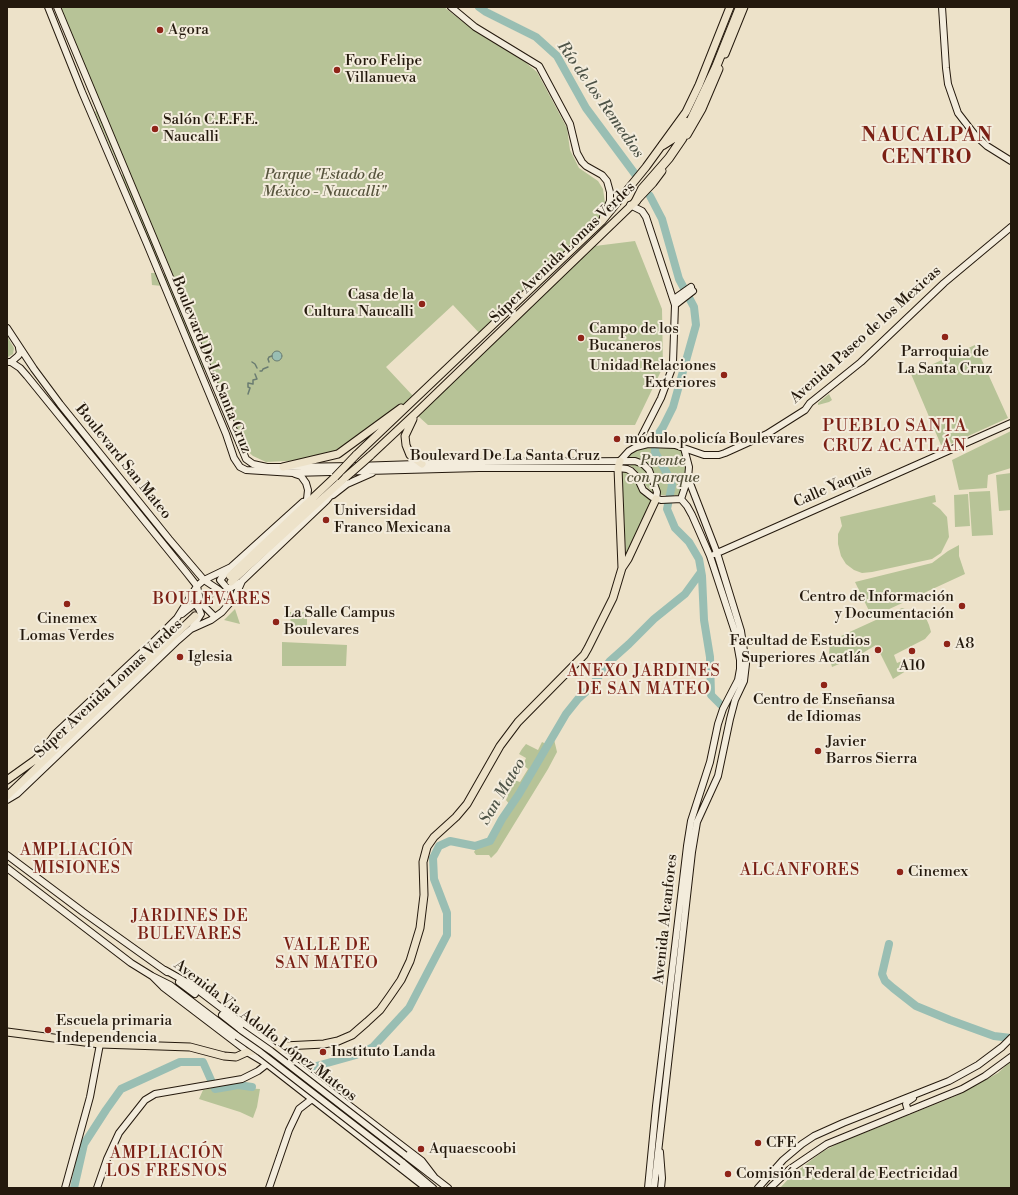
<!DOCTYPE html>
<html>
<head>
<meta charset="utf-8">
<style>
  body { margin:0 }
  #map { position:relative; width:1018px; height:1195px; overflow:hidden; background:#ede2c9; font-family:"Libre Bodoni",serif }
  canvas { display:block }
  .frame { position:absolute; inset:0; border:8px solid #24190d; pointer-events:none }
</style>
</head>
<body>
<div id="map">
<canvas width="1018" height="1195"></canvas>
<div class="frame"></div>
</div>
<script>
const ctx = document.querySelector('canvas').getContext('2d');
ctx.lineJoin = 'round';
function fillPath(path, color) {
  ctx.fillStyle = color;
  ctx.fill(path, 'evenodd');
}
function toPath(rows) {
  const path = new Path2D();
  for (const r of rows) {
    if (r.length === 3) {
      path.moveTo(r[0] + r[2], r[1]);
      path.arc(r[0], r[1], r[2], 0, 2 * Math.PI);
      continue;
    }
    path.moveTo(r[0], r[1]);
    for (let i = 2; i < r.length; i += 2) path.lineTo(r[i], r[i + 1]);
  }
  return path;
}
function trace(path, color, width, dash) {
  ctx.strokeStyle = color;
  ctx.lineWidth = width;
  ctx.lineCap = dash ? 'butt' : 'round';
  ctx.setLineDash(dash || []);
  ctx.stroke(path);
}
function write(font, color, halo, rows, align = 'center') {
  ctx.font = font + ' "Libre Bodoni",serif';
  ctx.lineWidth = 4;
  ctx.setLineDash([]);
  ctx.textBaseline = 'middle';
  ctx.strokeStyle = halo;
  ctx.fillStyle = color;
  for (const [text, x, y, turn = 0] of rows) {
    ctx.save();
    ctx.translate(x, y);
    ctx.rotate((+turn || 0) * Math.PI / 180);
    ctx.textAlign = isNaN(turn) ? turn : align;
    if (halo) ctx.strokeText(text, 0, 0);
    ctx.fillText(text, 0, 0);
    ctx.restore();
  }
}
const green = toPath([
  [61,7,444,7,476,32,525,62,537,72,567,128,570,150,579,168,598,181,603,189,605,203,602,220,482,336,453,305,386,367,414,397,343,450,307,460,266,462,253,456,243,447,69,29],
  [97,110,122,168,121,169,119,167,95,112],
  [124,174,161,264,160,266,127,190,122,175],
  [635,241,662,309,663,367,635,425,428,425,418,416,595,246],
  [151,273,156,273,162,286,152,285],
  [164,273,165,274,204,369,202,369,163,275],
  [7,336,14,348,13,354,8,357,7,357],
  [975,345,1008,418,946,446,945,444,941,445,911,374],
  [829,394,832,400,829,402,818,405,818,403],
  [1011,431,1011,468,988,475,987,488,959,490,952,460],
  [643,446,674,447,683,451,686,460,686,470,684,480,679,495,660,495,653,493,646,486,636,470,623,460,627,455],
  [622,471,629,472,633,476,645,495,652,501,626,557],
  [1011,473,1011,510,999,511,996,475],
  [990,491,993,535,972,536,969,492],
  [968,494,970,526,955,527,954,495],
  [935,495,936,502,932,503,940,509,947,517,949,537,941,553,932,559,872,572,862,573,854,570,846,564,841,556,838,544,838,534,842,526,840,517],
  [959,545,959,556,965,574,872,617,855,582,932,563,948,551],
  [902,608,925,616,929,625,931,632,925,639,894,655,897,663,902,661,906,671,893,679,876,645,856,657,832,667,829,655,830,641],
  [235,609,240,624,224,620],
  [290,612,307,612,307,628,291,628],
  [282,642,347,645,346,666,282,666],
  [553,735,557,752,548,769,497,852,491,858,489,855,476,855,474,852,477,847,491,842,500,819,510,805,506,800,508,796,506,792,514,780,520,782,528,769,523,765,526,758,519,754,522,749,526,744,538,750,542,742,546,744],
  [1011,1061,1011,1188,780,1188,793,1174,822,1152,839,1143,956,1096,998,1073],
  [213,1088,215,1090,242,1088,260,1089,257,1107,253,1118,240,1112,199,1099,203,1090]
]);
const water = toPath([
  [277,356,5]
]);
const stream = toPath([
  [252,362,255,364,257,368],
  [269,362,268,359,269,357,272,356],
  [260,371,262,371,263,369,268,367],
  [248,394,250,388,248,387,248,383,253,384,253,380,257,379,255,374]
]);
const river = toPath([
  [479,7,486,12,536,37,557,56,586,108,635,174],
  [650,196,662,219,679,279,694,307,696,325,673,407,663,427,655,439,655,452,670,479,672,485,667,509,675,528,689,542,699,559,702,576,704,620,710,657,711,695,721,705],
  [889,944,882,974,885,981,893,988,916,1006,950,1020,994,1036,1011,1038],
  [313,1067,356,1055,373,1047,409,1008,447,935,447,913,434,879,433,858,439,846,450,841,475,846,490,841,502,819,519,794,566,714,578,699,590,688,610,661,629,644,654,619,685,594,701,572],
  [74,1188,84,1144,106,1110,121,1089,180,1062,203,1062,215,1089,238,1085,252,1087]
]);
const primaryTunnel = toPath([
  [192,613,228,578]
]);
const secondary = toPath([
  [48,7,82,92,147,244,226,434,234,458,240,467,246,470,293,473,479,468,618,468,627,469,631,471,637,477,643,490,652,497,661,500,681,499],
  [57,7,246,459,253,464,267,467,283,467,355,466,479,462,635,461,643,464,649,470,657,492,656,499],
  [451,7,475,27,539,66,570,124,577,153,582,162,586,166,602,175,607,181,610,192,610,201,603,217],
  [942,7,946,68,948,84,958,113,975,135,987,146,1011,161],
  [630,205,642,211,646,217,675,305,673,362,671,371,661,398,636,447],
  [674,299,691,287],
  [675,305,693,291],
  [7,328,34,369,60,404,169,539,204,580,219,590,232,601],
  [9,362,11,362,18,356,20,353,19,348],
  [11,362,20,368,27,376,186,572,197,586,200,600,203,605,215,617],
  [620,461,629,451,636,447,648,444,675,445,704,455,719,455,725,453,767,434,805,410,810,403,861,362,944,283,1011,227],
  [295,474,301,476,306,483,308,490,307,499],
  [333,495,347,484,372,473],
  [681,499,688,478,689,467,684,448],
  [715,554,1011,423],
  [229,569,220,580,227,588,230,588,241,582],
  [182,614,193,605,196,605,199,609,201,614,192,628],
  [44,749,55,734,152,643,177,618,197,586,204,580,231,567,303,502],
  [7,800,17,794,176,642,191,629,211,620,222,612,235,597,242,581,327,500,335,490],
  [7,855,83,912,167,972],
  [7,868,131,963,152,976,170,985,237,1036],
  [165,970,190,984,422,1161,435,1178],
  [152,976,163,987,243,1048,247,1052,267,1064,426,1188],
  [179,982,195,994],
  [222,1015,241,1030],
  [908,1111,906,1104,907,1102,913,1098],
  [660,1152,662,1178,661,1188],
  [405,1155,448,1188],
  [402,1162,433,1188],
  [65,1188,90,1097,100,1044],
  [97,1188,107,1159,119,1133,145,1100,155,1094,242,1079,258,1071,267,1064,277,1050],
  [269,1188,289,1130,299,1109,312,1099,327,1090],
  [648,1188,656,1106,687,846,691,821,710,762,718,724,723,709,738,680,740,669,740,660,735,632,710,556,692,515,687,506,681,499],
  [654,1188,692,852,697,822,718,776,730,719,735,700,744,681,746,664,741,631,717,553,688,478],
  [758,1188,783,1160,802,1144,814,1136,843,1123,949,1081,978,1065,1002,1047,1011,1038],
  [770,1188,790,1169,827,1144,962,1089,985,1076,1011,1057]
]);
const primary = toPath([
  [725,54,744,7],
  [687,135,702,109,719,69],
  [413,419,405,436,406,445,410,455,422,464],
  [356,455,602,221,646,167,686,112,699,85,730,7],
  [370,456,416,413,636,201,653,183,662,171],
  [620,461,618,468,622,568],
  [283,467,338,454,401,408],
  [230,576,335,477],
  [231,582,346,477],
  [7,780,35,760,176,628],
  [7,796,195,616],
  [7,1032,100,1044,190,1047,224,1056,236,1057,247,1052,254,1051,277,1050,284,1046,324,1044,338,1041,352,1035,367,1022,380,1010,390,996,401,980,410,961,420,928,424,895,423,862,427,847,434,837,456,817,467,804,500,746,518,722,584,655,588,648,613,598,622,568,628,559,656,499]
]);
const highway = toPath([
  [663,145,674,138,686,122],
  [636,201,642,189,669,158,682,139,716,67,740,7]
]);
const secondaryBridge = toPath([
  [241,1030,271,1051,405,1155],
  [237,1036,260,1052,402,1162]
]);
const primaryBridge = toPath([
  [335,477,356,455],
  [346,477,370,456]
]);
const markers = [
  [160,30,4,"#8f2418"],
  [337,70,4,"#8f2418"],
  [155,129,4,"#8f2418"],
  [422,304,4,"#8f2418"],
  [945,337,4,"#8f2418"],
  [581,338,4,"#8f2418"],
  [724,375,4,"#8f2418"],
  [617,439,4,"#8f2418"],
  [326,520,4,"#8f2418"],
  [67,604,4,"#8f2418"],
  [962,606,4,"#8f2418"],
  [276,622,4,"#8f2418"],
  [947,644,4,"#8f2418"],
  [878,650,4,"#8f2418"],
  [912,651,4,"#8f2418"],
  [180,657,4,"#8f2418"],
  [824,685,4,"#8f2418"],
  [818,751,4,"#8f2418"],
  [900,872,4,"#8f2418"],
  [48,1030,4,"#8f2418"],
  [323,1052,4,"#8f2418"],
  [758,1143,4,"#8f2418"],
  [421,1149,4,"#8f2418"],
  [728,1174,4,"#8f2418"]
];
const poiNames = [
  ["Agora",168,30],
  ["Foro Felipe",345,61],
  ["Villanueva",345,78],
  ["Salón C.E.F.E.",163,120],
  ["Naucalli",163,137],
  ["Casa de la",414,295,"right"],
  ["Cultura Naucalli",414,312,"right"],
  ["Campo de los",589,329],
  ["Bucaneros",589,346],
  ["Parroquia de",945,352,"center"],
  ["La Santa Cruz",945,369,"center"],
  ["Unidad Relaciones",716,366,"right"],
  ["Exteriores",716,383,"right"],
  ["módulo policía Boulevares",625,439],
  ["Universidad",334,511],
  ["Franco Mexicana",334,528],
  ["Centro de Información",954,597,"right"],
  ["y Documentación",954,614,"right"],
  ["La Salle Campus",284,613],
  ["Boulevares",284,630],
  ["Cinemex",67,619,"center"],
  ["Lomas Verdes",67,636,"center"],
  ["Facultad de Estudios",870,641,"right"],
  ["Superiores Acatlán",870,658,"right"],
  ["A8",955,644],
  ["Iglesia",188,657],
  ["A10",912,666,"center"],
  ["Centro de Enseñansa",824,700,"center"],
  ["de Idiomas",824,717,"center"],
  ["Javier",826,742],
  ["Barros Sierra",826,759],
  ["Cinemex",908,872],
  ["Escuela primaria",56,1021],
  ["Independencia",56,1038],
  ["Instituto Landa",331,1052],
  ["CFE",766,1143],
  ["Aquaescoobi",429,1149],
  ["Comisión Federal de Eectricidad",736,1174]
];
const parkNames = [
  ["Parque \"Estado de",324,175],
  ["México - Naucalli\"",324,192],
  ["Puente",663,461],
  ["con parque",663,478]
];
const streetNames = [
  ["Súper Avenida Lomas Verdes",563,253,-44],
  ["Avenida Paseo de los Mexicas",866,335,-42],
  ["Boulevard De La Santa Cruz",211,365,68],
  ["Boulevard De La Santa Cruz",505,456],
  ["Boulevard San Mateo",123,462,51],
  ["Calle Yaquis",833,487,-24],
  ["Súper Avenida Lomas Verdes",109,689,-43],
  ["Avenida Alcanfores",666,919,-84],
  ["Avenida Via Adolfo López Mateos",265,1031,37]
];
const waterNames = [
  ["Río de los Remedios",600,100,55],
  ["San Mateo",503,792,-59]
];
const neighbourhoodNames = [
  ["BOULEVARES",212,600],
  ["ANEXO JARDINES",644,672],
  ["DE SAN MATEO",644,690],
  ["AMPLIACIÓN",77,851],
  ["MISIONES",77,869],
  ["ALCANFORES",800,871],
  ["JARDINES DE",190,917],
  ["BULEVARES",190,935],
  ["VALLE DE",327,946],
  ["SAN MATEO",327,964],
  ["AMPLIACIÓN",167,1154],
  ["LOS FRESNOS",167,1172]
];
const quarterNames = [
  ["PUEBLO SANTA",895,427],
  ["CRUZ ACATLÁN",895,447]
];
const districtNames = [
  ["NAUCALPAN",927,136],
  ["CENTRO",927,158]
];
fillPath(green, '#b7c397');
fillPath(water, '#99beb3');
trace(water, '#6a7c71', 1);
trace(stream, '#6a7c71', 1.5);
trace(river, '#99beb3', 8);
trace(primaryTunnel, '#c5baa3', 7, [7, 3.5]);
trace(secondary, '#24190d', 8);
trace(primary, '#24190d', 9);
trace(highway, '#24190d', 10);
trace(secondary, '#f3ecdc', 6);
trace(primary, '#ede2c9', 7);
trace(highway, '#ede2c9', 8);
trace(secondaryBridge, '#24190d', 8, []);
trace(primaryBridge, '#24190d', 9, []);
trace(secondaryBridge, '#f3ecdc', 6);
trace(primaryBridge, '#ede2c9', 7);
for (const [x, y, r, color] of markers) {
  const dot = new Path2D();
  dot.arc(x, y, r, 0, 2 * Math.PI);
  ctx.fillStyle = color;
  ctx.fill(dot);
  trace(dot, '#f3ecdc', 1.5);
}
write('15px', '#24190d', '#f3ecdc', poiNames, 'left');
write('italic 15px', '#57543d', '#f3ecdc', parkNames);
write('15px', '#24190d', '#f3ecdc', streetNames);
write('italic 16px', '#4d5347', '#f3ecdc', waterNames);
ctx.letterSpacing = '1px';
write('16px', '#7a1f14', '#f3ecdc', neighbourhoodNames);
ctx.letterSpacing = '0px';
ctx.letterSpacing = '1px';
write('17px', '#7a1f14', '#f3ecdc', quarterNames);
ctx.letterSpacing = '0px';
ctx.letterSpacing = '1px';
write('bold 19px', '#7a1f14', '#f3ecdc', districtNames);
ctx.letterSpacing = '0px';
</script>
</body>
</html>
